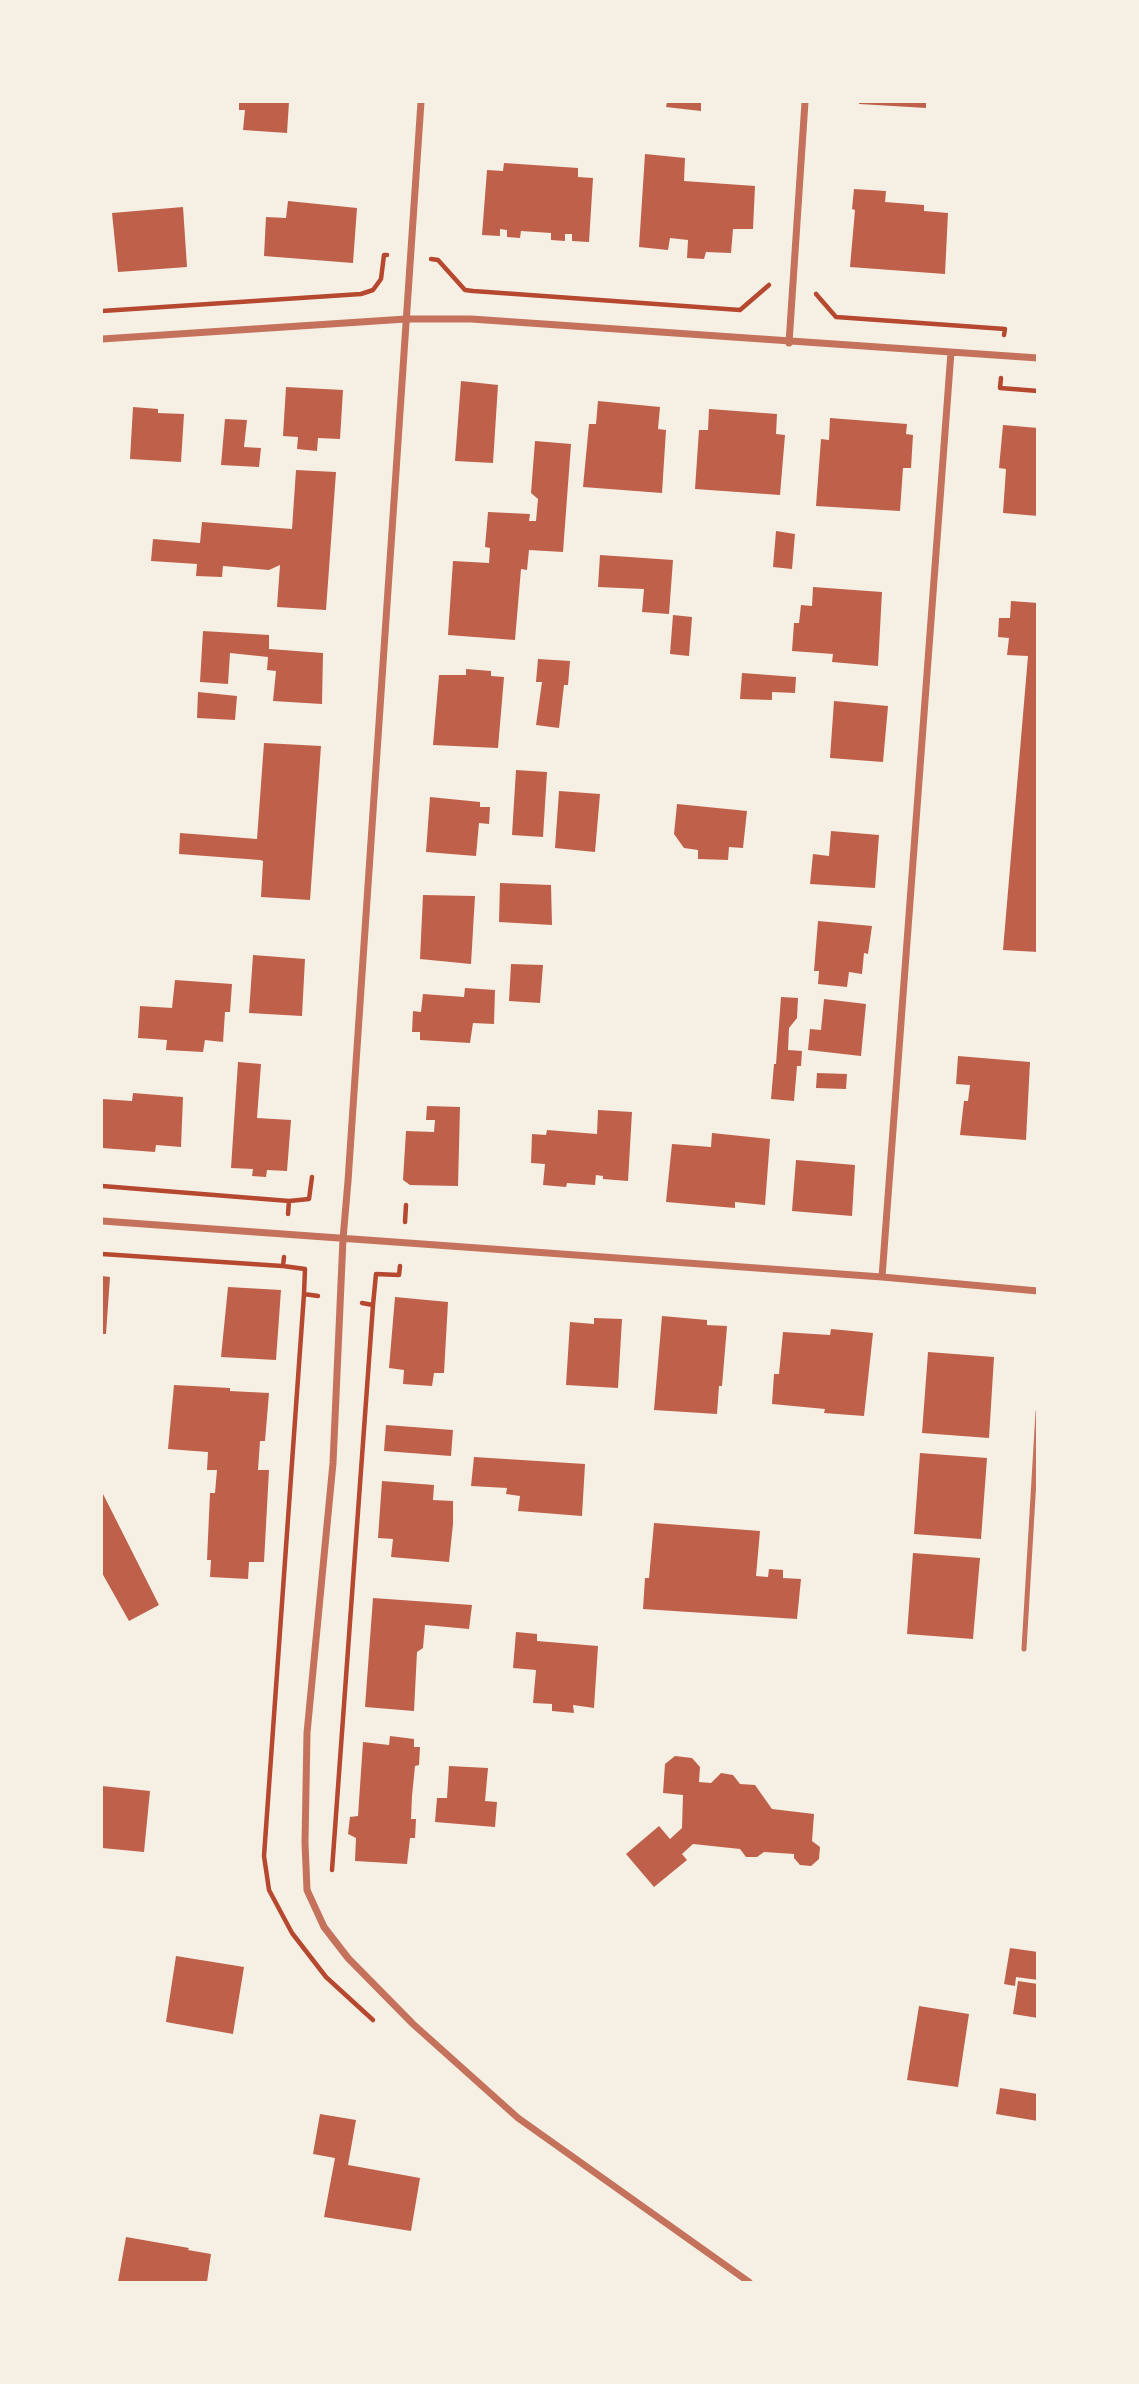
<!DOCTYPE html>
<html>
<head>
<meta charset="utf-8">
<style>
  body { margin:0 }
  #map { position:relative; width:1139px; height:2384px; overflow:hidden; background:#f6efe4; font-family:Lato,sans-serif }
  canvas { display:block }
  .frame { position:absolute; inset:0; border:103px solid #f6efe4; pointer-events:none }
</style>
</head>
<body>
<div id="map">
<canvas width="1139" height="2384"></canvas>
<div class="frame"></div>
</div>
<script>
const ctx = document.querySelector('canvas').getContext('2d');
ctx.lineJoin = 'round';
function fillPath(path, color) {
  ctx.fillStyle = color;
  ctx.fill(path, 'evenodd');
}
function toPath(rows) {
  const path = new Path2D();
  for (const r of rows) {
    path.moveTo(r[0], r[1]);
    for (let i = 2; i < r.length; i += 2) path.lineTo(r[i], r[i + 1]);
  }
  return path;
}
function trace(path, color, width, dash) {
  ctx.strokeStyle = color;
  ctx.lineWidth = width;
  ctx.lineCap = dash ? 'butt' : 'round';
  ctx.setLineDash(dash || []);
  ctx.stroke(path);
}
const building = toPath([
  [239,102,289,102,287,133,243,130,245,110,239,110],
  [667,102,701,102,701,111,666,107],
  [859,102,926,102,926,108,859,104],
  [645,154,685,158,684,181,755,186,753,229,733,229,731,253,706,252,704,259,687,258,688,240,670,238,668,250,639,247],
  [504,163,578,168,578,177,593,178,589,242,572,241,572,234,565,234,565,241,551,240,551,233,521,231,520,238,507,237,507,230,500,229,500,236,482,235,487,170,503,171],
  [854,189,886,191,885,202,924,205,924,211,948,213,945,274,850,267,855,210,852,209],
  [288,201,357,208,353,263,264,256,266,217,286,218],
  [183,207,187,267,118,272,112,213],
  [461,381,498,385,493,463,455,461],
  [286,387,343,390,340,439,318,438,317,451,297,449,298,437,283,436],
  [598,401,660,407,658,429,666,430,662,493,583,487,589,424,596,424],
  [133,407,158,409,158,413,184,414,181,462,130,459],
  [709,409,777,414,776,434,785,435,780,495,695,489,699,430,708,430],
  [830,418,907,424,906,434,913,435,911,468,903,468,900,511,816,506,821,439,829,440],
  [225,419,247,420,244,447,261,448,259,467,221,465],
  [1003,425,1038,428,1038,516,1003,513,1006,469,999,468],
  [535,441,571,444,563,552,529,550,527,570,521,569,515,640,448,635,453,561,489,563,490,548,485,547,488,512,530,514,529,521,536,521,538,499,531,493],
  [296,470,336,472,326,610,277,607,280,565,269,570,223,566,222,577,196,576,197,564,151,561,153,539,200,543,202,522,292,529],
  [776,531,795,534,792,569,773,567],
  [600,555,673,560,669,614,642,612,644,589,598,587],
  [813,587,882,592,878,666,832,662,833,654,792,651,794,623,799,623,801,605,812,606],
  [1011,601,1038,603,1038,952,1003,950,1028,656,1007,655,1009,638,998,637,999,618,1010,618],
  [673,615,692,617,689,656,670,654],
  [203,631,269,635,269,649,323,653,322,704,273,701,276,671,267,670,268,657,230,653,228,684,200,682],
  [538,659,570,661,568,685,564,685,559,728,536,725,542,682,536,682],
  [466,669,491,671,491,676,504,677,498,748,433,745,439,675,466,675],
  [742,673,796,677,795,693,772,692,772,700,740,699],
  [198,692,237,696,235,720,197,718],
  [834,701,888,706,883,762,830,758],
  [264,743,321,746,310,900,261,897,263,861,260,860,179,854,180,833,257,839],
  [516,770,547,772,543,837,512,835],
  [559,791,600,794,595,852,555,848],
  [430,797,480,802,480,807,490,807,489,824,479,823,476,856,426,852],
  [677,804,747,811,743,848,729,847,728,860,698,859,698,850,684,848,674,834],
  [831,831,879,835,875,888,810,884,813,854,829,856],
  [500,883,551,885,552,925,499,922],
  [423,895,475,896,471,964,420,959],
  [818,921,872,926,868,954,864,953,862,974,849,972,847,987,818,984,819,971,814,971],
  [253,955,305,959,302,1016,249,1013],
  [511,964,543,965,540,1003,509,1001],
  [175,980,232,984,230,1012,225,1012,223,1042,205,1040,203,1052,166,1050,167,1040,138,1038,140,1006,172,1008],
  [465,988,495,990,494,1024,473,1023,470,1043,420,1040,420,1032,412,1032,413,1011,421,1012,423,994,464,997],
  [781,997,798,998,797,1018,789,1028,788,1050,802,1051,801,1066,797,1066,794,1101,771,1099,774,1064,776,1064],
  [824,999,866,1004,861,1056,808,1050,810,1029,821,1030],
  [958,1056,1030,1062,1026,1140,960,1135,964,1101,968,1101,970,1085,956,1084],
  [238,1062,261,1064,257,1118,291,1120,287,1171,267,1170,266,1177,252,1176,253,1169,231,1168],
  [817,1073,847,1074,846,1089,816,1088],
  [133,1093,183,1097,181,1147,156,1145,155,1152,102,1148,102,1099,132,1101],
  [427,1106,460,1107,458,1186,410,1185,403,1180,406,1131,434,1132,435,1120,426,1120],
  [598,1110,632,1112,628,1181,603,1179,603,1176,596,1175,595,1185,567,1183,566,1187,543,1185,545,1164,531,1163,532,1134,546,1135,547,1130,597,1134],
  [712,1133,770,1139,765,1205,735,1202,735,1208,666,1202,672,1144,711,1147],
  [796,1160,855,1165,852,1216,792,1211],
  [102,1276,110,1277,106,1334,102,1334],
  [228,1287,281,1290,276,1360,221,1357],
  [395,1297,448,1302,444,1373,434,1373,432,1386,403,1384,404,1370,389,1368],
  [662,1316,707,1320,707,1325,727,1326,722,1386,719,1386,717,1414,654,1410],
  [594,1318,622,1319,618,1388,566,1385,570,1322,594,1324],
  [831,1329,873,1333,864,1416,824,1413,825,1409,772,1404,774,1374,779,1374,783,1332,830,1335],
  [928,1352,994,1357,989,1438,922,1433],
  [174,1385,230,1388,230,1391,269,1393,265,1441,260,1441,258,1470,269,1470,264,1562,249,1562,248,1579,210,1577,211,1560,207,1560,210,1493,215,1493,217,1470,207,1470,208,1452,168,1449],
  [386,1425,453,1430,451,1456,384,1451],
  [920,1453,987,1458,981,1539,914,1534],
  [474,1457,585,1464,582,1516,518,1511,520,1496,506,1494,507,1488,471,1486],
  [382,1481,434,1485,433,1500,453,1501,453,1524,449,1562,391,1557,393,1539,378,1538],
  [102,1492,159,1605,129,1621,102,1573],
  [654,1523,760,1531,756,1576,768,1577,769,1569,783,1570,783,1578,801,1579,797,1619,643,1609,645,1578,649,1578],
  [913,1553,980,1558,973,1639,907,1634],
  [373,1598,472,1605,469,1629,425,1625,423,1648,417,1652,414,1711,365,1707],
  [516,1632,537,1634,537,1641,598,1646,594,1708,573,1705,574,1713,552,1711,552,1704,533,1703,536,1670,513,1668],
  [390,1736,414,1739,414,1747,420,1747,419,1765,415,1766,412,1796,411,1819,416,1819,415,1838,410,1838,407,1864,355,1861,356,1838,348,1834,350,1817,358,1816,363,1742,389,1745],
  [675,1756,692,1758,700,1767,699,1782,711,1783,721,1773,733,1775,740,1784,755,1785,772,1809,814,1814,812,1841,820,1847,819,1859,811,1866,800,1865,794,1858,794,1854,764,1852,757,1857,746,1857,740,1849,693,1844,682,1854,687,1860,654,1887,626,1854,659,1826,670,1839,682,1828,683,1795,663,1793,665,1764],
  [449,1766,488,1768,485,1801,497,1802,495,1827,435,1822,437,1798,447,1798],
  [102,1786,150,1791,144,1852,102,1848],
  [1010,1948,1038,1952,1038,1980,1016,1977,1015,1986,1004,1984],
  [176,1956,244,1967,233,2034,166,2022],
  [1018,1981,1038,1984,1038,2018,1013,2014],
  [919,2006,969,2014,958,2087,907,2080],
  [1000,2088,1038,2094,1038,2121,996,2114],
  [320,2114,356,2120,348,2165,420,2178,411,2231,324,2217,335,2158,313,2154],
  [126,2237,189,2248,188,2250,211,2254,207,2282,118,2282]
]);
const path = toPath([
  [431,259,438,260,465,290,473,291,740,310,769,285],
  [816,294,836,317,1005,329,1004,335],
  [102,311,361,294,373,290,381,279,384,255,387,255],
  [1001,378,1000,388,1038,391],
  [102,1186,289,1201],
  [288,1214,289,1201,309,1199,312,1177],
  [405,1222,406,1205],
  [102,1254,282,1266],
  [284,1257,283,1266,305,1269,304,1294,318,1296],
  [304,1294,264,1856,269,1890,292,1933,326,1977,373,2020],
  [362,1303,373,1305,376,1274,399,1275,400,1266],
  [332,1870,373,1305]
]);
const service = toPath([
  [1024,1649,1038,1412]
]);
const minor = toPath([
  [421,102,348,1181,343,1239,333,1463,307,1733,305,1843,307,1890,324,1927,348,1958,413,2024,518,2118,749,2282],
  [102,339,406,319,471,319,1038,358],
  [789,343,805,102],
  [102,1221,882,1277,951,352],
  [882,1277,1038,1291]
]);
fillPath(building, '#bf614a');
trace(path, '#b5482f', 4.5);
trace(service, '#c5725c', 5);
trace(minor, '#c5725c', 7);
</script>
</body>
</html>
